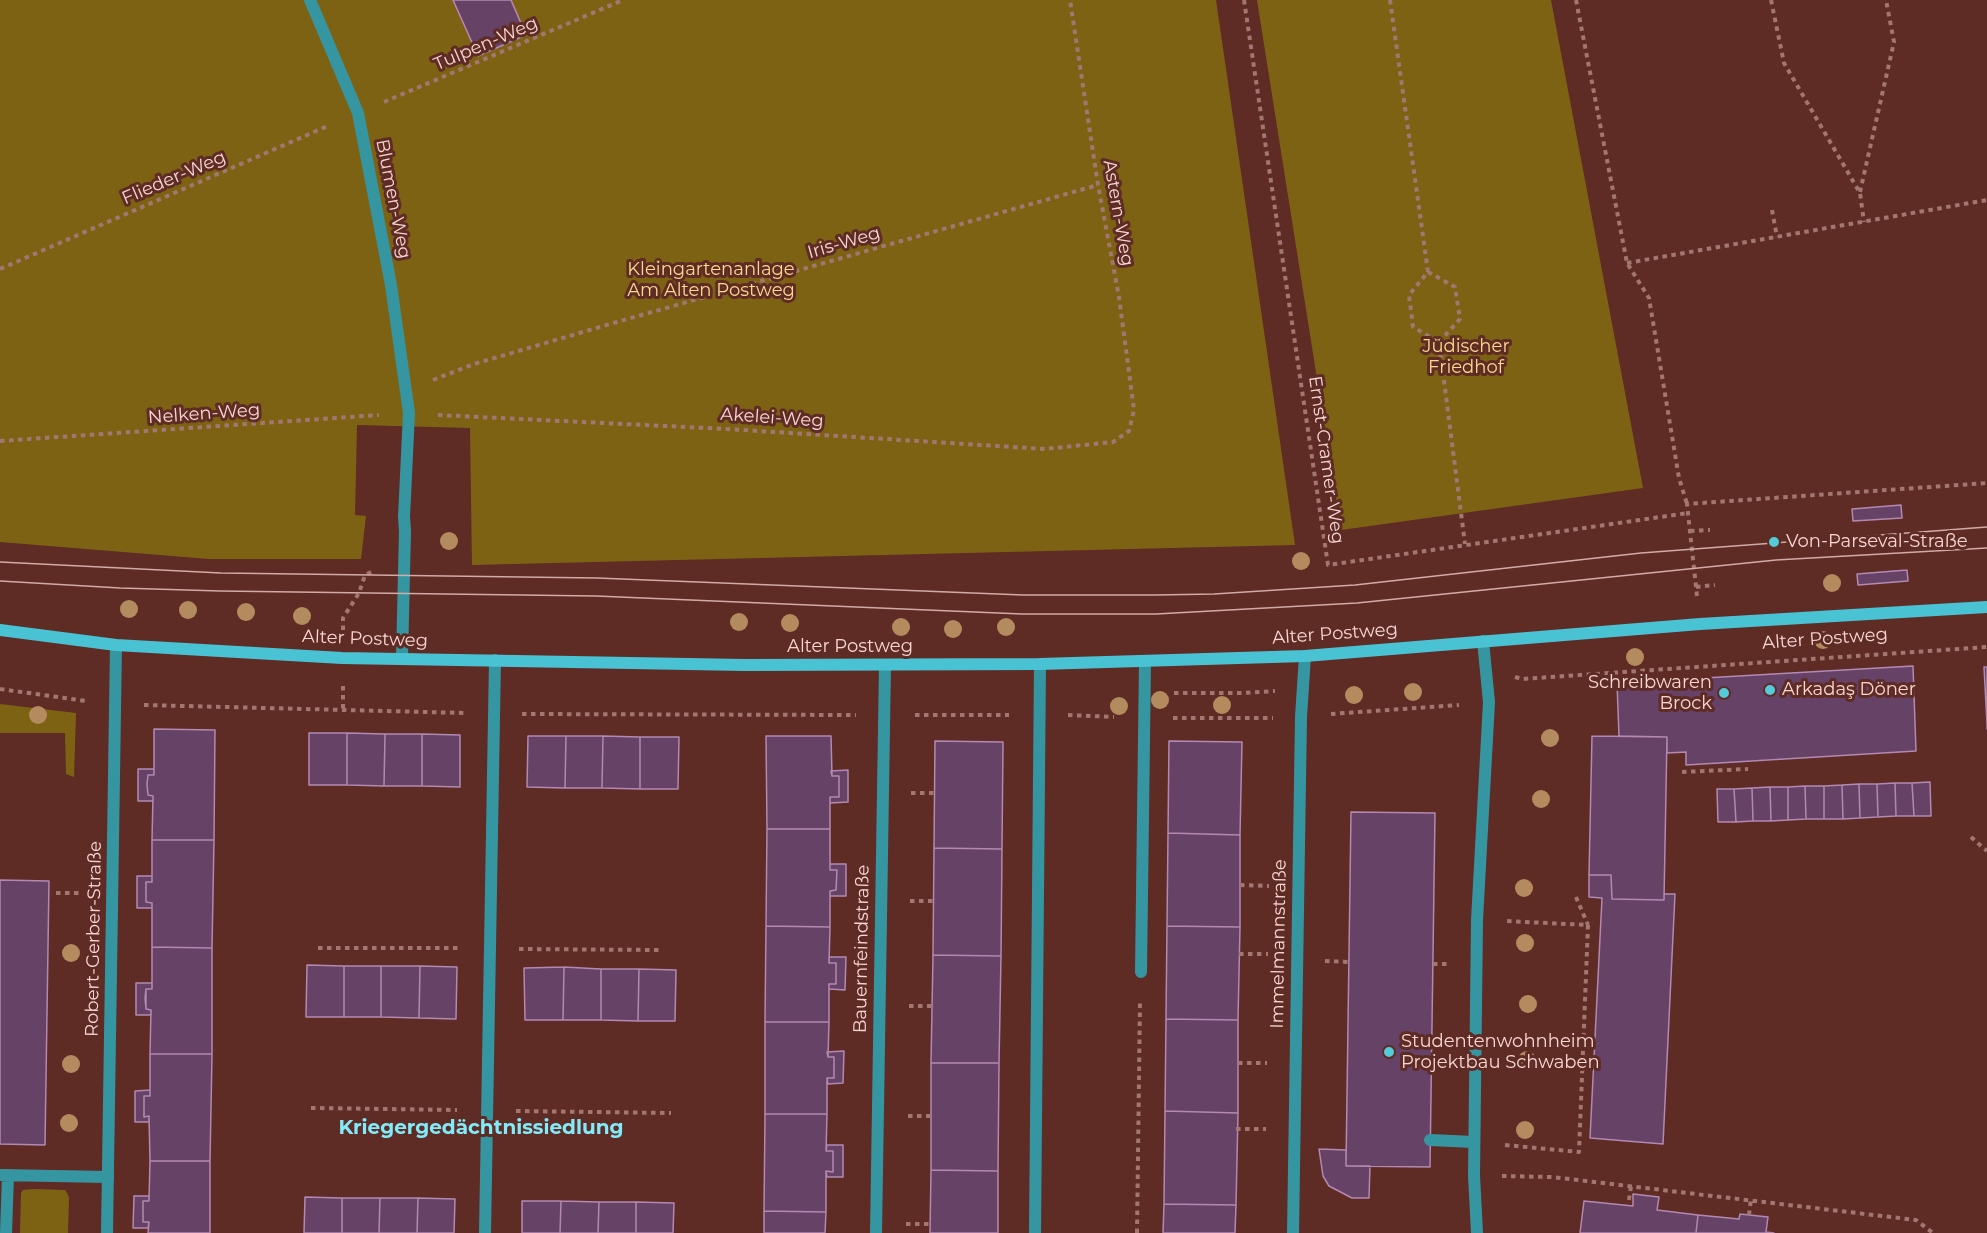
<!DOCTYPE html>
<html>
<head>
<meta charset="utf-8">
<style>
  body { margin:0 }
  canvas { display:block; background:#5e2b25 }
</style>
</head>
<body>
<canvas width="1987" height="1233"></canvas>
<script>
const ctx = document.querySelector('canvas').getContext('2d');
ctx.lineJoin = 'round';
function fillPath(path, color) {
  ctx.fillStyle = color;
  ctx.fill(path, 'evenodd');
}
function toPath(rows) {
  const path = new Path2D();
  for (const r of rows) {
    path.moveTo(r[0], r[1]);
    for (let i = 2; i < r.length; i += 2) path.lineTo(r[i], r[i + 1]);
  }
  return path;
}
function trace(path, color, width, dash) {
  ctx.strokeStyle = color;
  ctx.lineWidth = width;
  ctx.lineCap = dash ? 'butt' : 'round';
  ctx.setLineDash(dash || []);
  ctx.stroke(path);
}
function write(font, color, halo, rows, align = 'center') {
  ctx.font = font + ' Montserrat,sans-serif';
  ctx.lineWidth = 6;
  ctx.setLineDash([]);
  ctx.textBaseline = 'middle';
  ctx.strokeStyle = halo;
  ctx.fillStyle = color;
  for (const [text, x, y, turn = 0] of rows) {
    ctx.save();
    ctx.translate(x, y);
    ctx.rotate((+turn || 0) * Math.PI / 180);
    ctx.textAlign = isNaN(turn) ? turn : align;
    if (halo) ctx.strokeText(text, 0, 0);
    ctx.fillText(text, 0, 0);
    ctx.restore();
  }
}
const green = toPath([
  [0,0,1216,0,1295,545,472,565,470,428,357,425,355,515,366,516,361,559,209,559,0,542],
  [1257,0,1551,0,1643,488,1341,530],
  [0,704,76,713,74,777,66,774,65,733,0,733],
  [34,1189,65,1190,67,1193,69,1197,68,1233,20,1233,21,1193,23,1190]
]);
const building = toPath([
  [453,0,511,0,526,35,478,56,453,0],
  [1901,505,1902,518,1853,521,1852,509,1901,505],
  [1907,570,1908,581,1858,585,1857,574,1907,570],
  [1913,666,1916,751,1686,765,1686,752,1667,753,1667,737,1619,736,1617,683,1913,666],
  [1984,667,1987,667,1987,729,1987,724,1984,667],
  [154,729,215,730,214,840,152,840,153,796,148,795,147,784,148,775,154,775,154,729],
  [309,733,347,733,347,785,309,785,309,733],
  [347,733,385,734,384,786,347,785,347,733],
  [385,734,422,734,422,786,384,786,385,734],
  [422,734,460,735,460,787,422,786,422,734],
  [528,736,566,736,565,788,527,787,528,736],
  [566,736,603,736,602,788,565,788,566,736],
  [603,736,640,737,640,789,602,788,603,736],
  [766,736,831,736,832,776,839,776,839,797,830,797,830,829,767,829,766,736],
  [1592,736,1667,737,1664,900,1612,899,1611,875,1589,875,1592,736],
  [640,737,679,737,678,789,640,789,640,737],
  [935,741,1003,742,1002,849,934,848,935,741],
  [1169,741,1242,742,1240,835,1168,833,1169,741],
  [138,769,154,769,154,775,148,775,147,784,148,795,153,796,153,801,138,801,138,769],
  [848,770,848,802,830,803,830,797,839,797,839,776,832,776,831,771,848,770],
  [1930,782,1931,816,1914,816,1912,783,1930,782],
  [1895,783,1896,816,1878,817,1877,784,1895,783],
  [1895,783,1912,783,1914,816,1896,816,1895,783],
  [1859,784,1860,818,1843,819,1842,785,1859,784],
  [1859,784,1877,784,1878,817,1860,818,1859,784],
  [1842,785,1843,819,1824,819,1824,786,1842,785],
  [1805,786,1806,819,1788,820,1788,787,1805,786],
  [1805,786,1824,786,1824,819,1806,819,1805,786],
  [1770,787,1771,821,1753,821,1752,788,1770,787],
  [1770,787,1788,787,1788,820,1771,821,1770,787],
  [1752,788,1753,821,1736,822,1734,789,1752,788],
  [1717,789,1734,789,1736,822,1718,822,1717,789],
  [1351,812,1435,813,1430,1167,1346,1166,1351,812],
  [767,829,830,829,830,870,837,870,836,890,830,891,830,927,766,926,767,829],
  [1168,833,1240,835,1240,927,1167,926,1168,833],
  [152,840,214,840,212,948,152,947,152,903,146,902,146,882,152,882,152,840],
  [934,848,1002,849,1001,956,933,955,934,848],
  [830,864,846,864,846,896,830,896,830,891,836,890,837,870,830,870,830,864],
  [1589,875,1611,875,1612,899,1664,900,1664,894,1675,894,1663,1144,1590,1138,1602,898,1589,897,1589,875],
  [137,876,152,876,152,882,146,882,146,902,152,903,152,908,137,908,137,876],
  [0,880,49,881,45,1145,0,1144,0,880],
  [766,926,830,927,829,963,836,963,836,984,829,984,829,1022,765,1022,766,926],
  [1167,926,1240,927,1238,1020,1166,1019,1167,926],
  [152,947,212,948,212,1054,150,1054,151,1010,146,1009,145,998,146,989,152,989,152,947],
  [933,955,1001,956,999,1063,931,1063,933,955],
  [829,957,846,957,845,990,829,989,829,984,836,984,836,963,829,963,829,957],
  [307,965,344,966,344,1017,306,1017,307,965],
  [344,966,381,966,381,1017,344,1017,344,966],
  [381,966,420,966,419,1018,381,1017,381,966],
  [420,966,457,967,456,1019,419,1018,420,966],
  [564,967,563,1020,525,1020,524,968,564,967],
  [564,967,601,969,601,1020,563,1020,564,967],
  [601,969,639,969,638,1021,601,1020,601,969],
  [639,969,676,970,675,1021,638,1021,639,969],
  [136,983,152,983,152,989,146,989,146,1009,151,1010,151,1015,136,1015,136,983],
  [1166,1019,1238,1020,1238,1113,1165,1111,1166,1019],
  [765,1022,829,1022,828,1057,834,1057,834,1078,827,1078,827,1114,765,1114,765,1022],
  [844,1051,843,1083,828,1084,827,1078,834,1078,834,1057,828,1057,827,1052,844,1051],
  [150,1054,212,1054,210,1161,150,1161,149,1116,144,1117,144,1096,150,1096,150,1054],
  [931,1063,999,1063,998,1171,931,1170,931,1063],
  [150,1090,150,1096,144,1096,144,1117,149,1116,149,1122,135,1122,135,1091,150,1090],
  [1165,1111,1238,1113,1236,1205,1164,1204,1165,1111],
  [765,1114,827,1114,826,1151,833,1151,833,1172,826,1171,826,1212,764,1211,765,1114],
  [827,1145,843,1145,843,1177,827,1177,826,1171,833,1172,833,1151,826,1151,827,1145],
  [1319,1149,1346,1150,1346,1166,1370,1166,1369,1198,1352,1198,1329,1186,1323,1176,1319,1149],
  [150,1161,210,1161,210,1233,148,1233,149,1222,143,1222,143,1201,149,1201,150,1161],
  [931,1170,998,1171,998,1233,930,1233,931,1170],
  [1633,1194,1659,1197,1657,1210,1698,1215,1696,1233,1580,1233,1584,1201,1633,1206,1633,1194],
  [134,1196,149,1196,149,1201,143,1201,143,1222,149,1222,148,1228,133,1228,134,1196],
  [305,1197,342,1198,342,1233,304,1233,305,1197],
  [342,1198,380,1198,379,1233,342,1233,342,1198],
  [380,1198,418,1198,417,1233,379,1233,380,1198],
  [418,1198,455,1199,454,1233,417,1233,418,1198],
  [522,1201,561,1201,560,1233,522,1233,522,1201],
  [561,1201,599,1202,598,1233,560,1233,561,1201],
  [599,1202,636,1202,636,1233,598,1233,599,1202],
  [636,1202,674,1203,673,1233,636,1233,636,1202],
  [1164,1204,1236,1205,1235,1233,1163,1233,1164,1204],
  [764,1211,826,1212,825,1233,764,1233,764,1211],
  [1740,1214,1768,1217,1766,1232,1774,1233,1696,1233,1698,1215,1739,1219,1740,1214]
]);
const path = toPath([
  [1244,0,1328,565,1688,513],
  [1390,0,1428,272,1409,295,1413,327,1439,342,1465,544],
  [1576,0,1627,263,1649,298,1679,478,1687,504],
  [1771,0,1784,63,1860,193,1864,222],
  [384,102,623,0],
  [1860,192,1894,42,1886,0],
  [1772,210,1777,237],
  [1627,263,1987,200],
  [0,269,330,125],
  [1428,272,1455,287,1460,319,1439,342],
  [433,380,474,364,617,322,1098,185],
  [438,415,727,429,1045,449,1113,442,1129,431,1134,410,1119,297,1098,185,1070,0],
  [0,441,379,415],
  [1690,531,1710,530],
  [1696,587,1715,585],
  [1697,596,1687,504,1987,483],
  [343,630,343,618,359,593,365,575,373,571],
  [1515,677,1522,679,1987,647],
  [343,686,343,711],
  [0,689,86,701],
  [1174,693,1242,693,1275,691],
  [144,705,466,713],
  [522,714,856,715],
  [1331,714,1459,705],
  [915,715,1009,715],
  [1068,715,1114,717],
  [1173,718,1273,718],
  [1682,772,1748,769],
  [911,793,934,793],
  [1971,837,1987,851],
  [1240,885,1269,886],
  [56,893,82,893],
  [1576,897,1588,925],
  [910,901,933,901],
  [318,948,461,948],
  [519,949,661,950],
  [1239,954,1268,954],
  [1325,961,1349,962],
  [1433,964,1447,964],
  [909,1006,932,1006],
  [1238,1063,1267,1063],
  [311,1108,457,1110],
  [516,1111,671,1113],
  [908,1116,931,1116],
  [1236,1129,1266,1129],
  [1505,1145,1579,1152,1588,925,1505,921],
  [1502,1176,1552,1177,1916,1220,1933,1233],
  [1629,1200,1631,1186],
  [1749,1215,1751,1199],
  [906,1224,930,1224],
  [1137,1233,1140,1000]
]);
const lane = toPath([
  [310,0,358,113,391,285,409,413,404,517,405,531,402,658],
  [1141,972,1145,661],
  [1430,1140,1474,1142],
  [0,1175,108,1177],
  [6,1233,8,1175],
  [485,1233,495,660],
  [1035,1233,1040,664]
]);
const street = toPath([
  [107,1233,116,645],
  [876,1233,885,665],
  [1293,1233,1301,717,1305,656],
  [1477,1233,1474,1175,1477,920,1489,702,1483,641]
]);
const secondary = toPath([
  [0,630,116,645,342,658,745,665,1040,664,1305,656,1700,624,1987,607]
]);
const tram = toPath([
  [0,562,221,573,597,578,1023,595,1155,595,1214,594,1355,585,1641,553,1987,527],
  [0,581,120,588,220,591,596,596,1022,614,1156,614,1357,603,1776,560,1987,548]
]);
const trees = [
  [449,541],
  [1301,561],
  [1832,583],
  [129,609],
  [188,610],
  [246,612],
  [302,616],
  [739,622],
  [790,623],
  [901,627],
  [1006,627],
  [953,629],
  [1823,640],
  [1635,657],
  [1413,692],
  [1354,695],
  [1160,700],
  [1222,705],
  [1119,706],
  [38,715],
  [1550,738],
  [1541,799],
  [1524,888],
  [1525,943],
  [71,953],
  [1528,1004],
  [1527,1060],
  [71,1064],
  [69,1123],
  [1525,1130]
];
const markers = [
  [1774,542,6,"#53cbdb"],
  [1770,690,6,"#53cbdb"],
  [1724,693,6,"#53cbdb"],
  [1389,1052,6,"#53cbdb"]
];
const streetNames = [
  ["Tulpen-Weg",486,44,-23],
  ["Flieder-Weg",174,178,-23],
  ["Blumen-Weg",393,199,79],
  ["Astern-Weg",1118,213,80],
  ["Iris-Weg",844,243,-16],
  ["Nelken-Weg",204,414,-4],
  ["Akelei-Weg",772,418,4],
  ["Ernst-Cramer-Weg",1326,460,82],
  ["Alter Postweg",1335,634,-4],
  ["Alter Postweg",365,639,2],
  ["Alter Postweg",1825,639,-4],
  ["Alter Postweg",850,647],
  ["Robert-Gerber-Straße",94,939,-89],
  ["Immelmannstraße",1279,944,-89],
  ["Bauernfeindstraße",862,949,-89]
];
const parkNames = [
  ["Kleingartenanlage",711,270],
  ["Am Alten Postweg",711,291],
  ["Jüdischer",1466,347],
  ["Friedhof",1466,368]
];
const poiNames = [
  ["Von-Parseval-Straße",1786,542],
  ["Schreibwaren",1712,683,"right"],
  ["Brock",1712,704,"right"],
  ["Arkadaş Döner",1782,690],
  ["Studentenwohnheim",1401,1042],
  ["Projektbau Schwaben",1401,1063]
];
const neighbourhoodNames = [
  ["Kriegergedächtnissiedlung",481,1128]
];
fillPath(green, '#7e6214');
fillPath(building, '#674267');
trace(building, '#b389b2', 1.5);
trace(path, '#a27771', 4, [4.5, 4.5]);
trace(lane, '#3596a2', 12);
trace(street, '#3596a2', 12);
trace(secondary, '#49c3d3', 12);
trace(tram, '#d1aca7', 1.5);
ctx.fillStyle = '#b48b5e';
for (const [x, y] of trees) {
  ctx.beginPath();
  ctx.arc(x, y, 9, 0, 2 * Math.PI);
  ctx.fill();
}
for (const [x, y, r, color] of markers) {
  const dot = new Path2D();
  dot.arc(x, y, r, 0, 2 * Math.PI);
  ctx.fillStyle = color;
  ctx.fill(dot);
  trace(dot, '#5e2b25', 2);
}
write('18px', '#f8d7d2', '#5e2b25', streetNames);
write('18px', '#fada8d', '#5e2b25', parkNames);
write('18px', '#f8d7d2', '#5e2b25', poiNames, 'left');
write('bold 20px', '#82ebfa', '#5e2b25', neighbourhoodNames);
</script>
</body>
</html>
